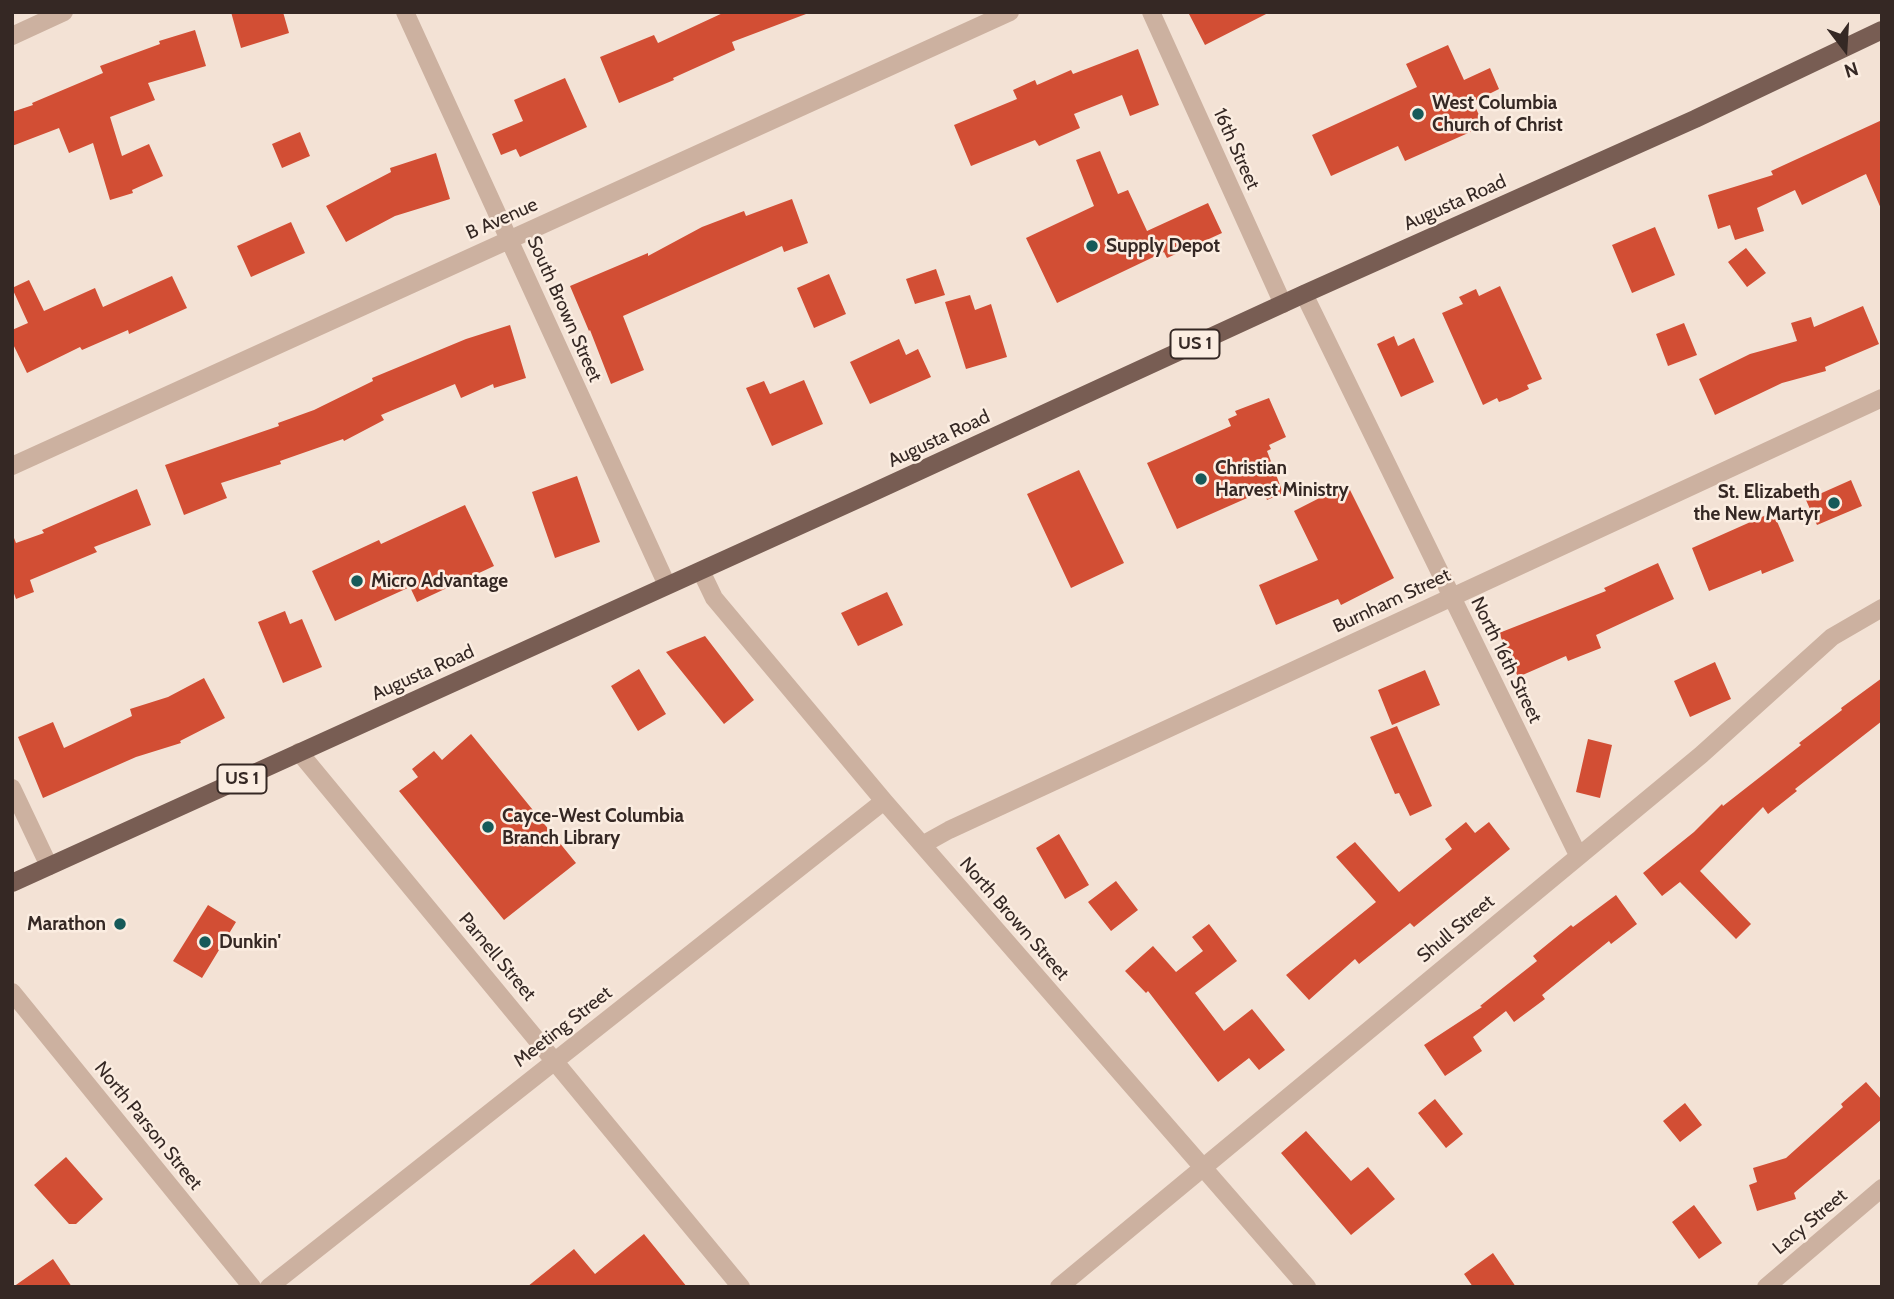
<!DOCTYPE html>
<html>
<head>
<meta charset="utf-8">
<style>
  body { margin:0 }
  #map { position:relative; width:1894px; height:1299px; overflow:hidden; background:#f3e2d5; font-family:Cabin,sans-serif }
  canvas { display:block }
  .frame { position:absolute; inset:0; border:14px solid #352824; pointer-events:none }
  .north { position:absolute; left:1810px; top:14px; width:70px; height:70px; -webkit-text-stroke:5px #fbede1; paint-order:stroke; rotate:163deg; font-size:19px; font-weight:700; line-height:28px; text-align:center; color:#352824 }
  .north::after { content:''; display:block; margin:auto; width:24px; height:32px; background:#352824; clip-path:polygon(50% 0,100% 100%,50% 72%,0 100%) }
</style>
</head>
<body>
<div id="map">
<canvas width="1894" height="1299"></canvas>
<div class="frame"></div>
<div class="north">N</div>
</div>
<script>
const ctx = document.querySelector('canvas').getContext('2d');
ctx.lineJoin = 'round';
function fillPath(path, color) {
  ctx.fillStyle = color;
  ctx.fill(path, 'evenodd');
}
function toPath(rows) {
  const path = new Path2D();
  for (const r of rows) {
    path.moveTo(r[0], r[1]);
    for (let i = 2; i < r.length; i += 2) path.lineTo(r[i], r[i + 1]);
  }
  return path;
}
function trace(path, color, width, dash) {
  ctx.strokeStyle = color;
  ctx.lineWidth = width;
  ctx.lineCap = dash ? 'butt' : 'round';
  ctx.setLineDash(dash || []);
  ctx.stroke(path);
}
function write(font, color, halo, rows, align = 'center') {
  ctx.font = font + ' Cabin,sans-serif';
  ctx.lineWidth = 5;
  ctx.setLineDash([]);
  ctx.textBaseline = 'middle';
  ctx.strokeStyle = halo;
  ctx.fillStyle = color;
  for (const [text, x, y, turn = 0] of rows) {
    ctx.save();
    ctx.translate(x, y);
    ctx.rotate((+turn || 0) * Math.PI / 180);
    ctx.textAlign = isNaN(turn) ? turn : align;
    if (halo) ctx.strokeText(text, 0, 0);
    ctx.fillText(text, 0, 0);
    ctx.restore();
  }
}
const building = toPath([
  [231,12,283,12,289,33,241,48],
  [725,12,805,12,806,14,732,42,735,50,673,78,674,80,619,103,600,57,654,35,658,43],
  [1188,12,1270,12,1205,45],
  [195,30,206,66,148,83,155,100,110,117,122,156,149,144,163,176,132,190,133,193,110,200,93,143,69,153,59,128,12,146,12,112,33,105,32,103,103,73,100,66,160,44,159,41],
  [1448,45,1464,80,1490,68,1499,89,1473,102,1484,126,1405,161,1398,146,1331,176,1312,135,1417,87,1406,64],
  [1138,49,1159,105,1130,116,1122,95,1074,114,1080,128,1039,146,1035,140,971,166,954,125,1017,99,1013,90,1035,80,1037,85,1071,70,1073,74],
  [565,78,587,127,520,157,516,149,501,155,492,134,523,121,514,100],
  [1882,120,1882,211,1866,174,1802,205,1795,190,1757,208,1764,231,1735,240,1730,225,1718,229,1708,195,1773,175,1771,171],
  [300,132,310,156,282,168,272,144],
  [1100,151,1118,194,1128,190,1147,231,1208,203,1222,233,1167,258,1164,252,1057,303,1026,238,1094,206,1076,160],
  [436,153,450,199,395,216,346,242,326,206,391,172,390,168],
  [792,199,808,243,784,252,782,246,623,316,644,370,611,384,590,330,589,331,570,286,648,253,648,256,702,227,744,211,746,216],
  [291,222,305,253,251,277,237,246],
  [1655,227,1675,275,1632,293,1612,245],
  [1746,248,1766,273,1747,287,1728,262],
  [936,269,945,295,915,304,906,279],
  [829,274,846,314,814,328,797,288],
  [172,276,187,308,129,334,128,330,82,350,80,347,27,373,12,342,12,330,28,323,12,288,29,280,44,311,95,288,103,307],
  [1500,286,1542,379,1527,385,1529,389,1510,398,1499,402,1497,398,1483,405,1442,313,1463,304,1459,297,1476,289,1479,296],
  [970,295,975,310,991,304,1007,357,966,369,945,302],
  [1863,306,1879,344,1825,367,1826,371,1782,383,1715,415,1699,379,1750,354,1797,341,1791,323,1811,317,1814,327],
  [1684,323,1697,355,1668,366,1656,334],
  [510,325,526,378,494,388,493,384,461,398,455,384,381,415,384,420,344,441,343,439,280,461,281,464,221,483,227,498,184,515,165,465,279,426,278,423,314,410,373,381,372,378,466,339],
  [1394,336,1398,346,1414,338,1434,382,1401,397,1377,344],
  [899,339,906,355,918,349,931,377,870,404,850,362],
  [804,380,823,424,772,446,746,388,764,381,770,394],
  [1269,398,1286,437,1269,445,1271,449,1267,451,1283,493,1267,500,1263,491,1177,529,1147,463,1231,426,1228,419,1237,415,1235,411],
  [1079,470,1124,563,1071,588,1027,494],
  [577,476,600,542,555,558,532,492],
  [1851,480,1862,506,1817,525,1806,500],
  [1347,484,1394,578,1341,605,1338,599,1276,625,1259,585,1318,560,1294,511],
  [137,489,151,525,94,547,97,552,30,580,34,592,16,599,12,588,12,538,14,538,16,543,44,533,42,530],
  [465,505,494,566,417,602,410,587,335,621,312,571,379,540,381,544],
  [1773,512,1794,561,1762,574,1761,570,1709,591,1692,548],
  [1658,563,1674,599,1596,635,1601,648,1568,661,1566,656,1518,677,1499,633,1606,591,1604,588],
  [887,592,903,625,858,646,841,613],
  [285,611,290,624,302,619,322,667,283,683,258,622],
  [705,636,754,700,724,724,666,652],
  [1715,662,1731,699,1690,717,1674,681],
  [639,669,666,714,638,731,611,686],
  [1425,670,1440,705,1392,725,1378,690],
  [204,678,225,718,180,741,181,743,136,757,43,798,18,737,53,722,64,748,132,716,130,709,168,697],
  [1882,678,1882,721,1795,789,1797,791,1768,814,1763,807,1700,871,1751,924,1736,939,1680,882,1662,896,1643,873,1694,832,1722,804,1723,806,1801,745,1799,743,1842,710,1841,708],
  [1397,726,1432,806,1410,816,1399,793,1395,794,1370,737],
  [471,734,576,863,504,920,399,791,418,777,412,769,434,751,442,760],
  [1588,739,1612,745,1600,798,1576,792],
  [1466,822,1475,833,1489,822,1510,849,1414,927,1410,923,1359,964,1355,959,1309,1000,1286,975,1376,902,1336,857,1355,842,1399,892,1452,849,1445,839],
  [1059,834,1089,885,1065,899,1036,848],
  [1116,881,1138,910,1111,931,1088,902],
  [1616,895,1637,924,1611,944,1609,941,1542,995,1545,999,1514,1022,1506,1011,1473,1037,1482,1051,1445,1076,1424,1045,1482,1007,1480,1006,1537,961,1533,956,1571,925,1573,927],
  [208,905,236,922,202,978,173,961],
  [1209,924,1237,961,1195,993,1224,1031,1252,1009,1285,1050,1259,1070,1249,1058,1218,1082,1148,991,1146,993,1125,971,1153,946,1176,972,1203,951,1192,937],
  [1866,1082,1882,1100,1882,1119,1794,1193,1796,1199,1757,1211,1749,1185,1757,1182,1753,1168,1786,1158,1843,1107,1841,1104],
  [1435,1099,1463,1134,1446,1148,1418,1113],
  [1685,1103,1702,1125,1680,1142,1663,1121],
  [1306,1131,1351,1181,1368,1167,1395,1199,1351,1235,1281,1153],
  [66,1157,103,1199,76,1224,69,1224,34,1185],
  [1694,1205,1722,1243,1699,1259,1672,1222],
  [644,1234,687,1287,527,1287,574,1249,595,1274],
  [1493,1253,1516,1287,1473,1287,1464,1274],
  [53,1259,72,1287,13,1287]
]);
const minor = toPath([
  [405,12,667,585],
  [1151,12,1283,304],
  [1304,294,1578,855],
  [12,466,1010,12],
  [701,571,714,598,884,801,1307,1287],
  [299,752,741,1287],
  [12,788,49,866],
  [922,845,949,830,1882,398],
  [12,992,252,1287],
  [269,1287,884,801],
  [1059,1287,1701,755,1832,637,1882,608],
  [1766,1287,1882,1188]
]);
const tertiary = toPath([
  [12,36,64,12]
]);
const primary = toPath([
  [12,883,865,496,1304,294,1695,119,1882,30]
]);
const markers = [
  [1418,114,7,"#165a59"],
  [1092,246,7,"#165a59"],
  [1201,479,7,"#165a59"],
  [1834,503,7,"#165a59"],
  [357,581,7,"#165a59"],
  [488,827,7,"#165a59"],
  [120,924,7,"#165a59"],
  [205,942,7,"#165a59"]
];
const shields = [
  [1195,344,49],
  [242,779,49]
];
const shieldNames = [
  ["US 1",1195,344],
  ["US 1",242,779]
];
const poiNames = [
  ["West Columbia",1432,103],
  ["Church of Christ",1432,125],
  ["Supply Depot",1106,246],
  ["Christian",1215,468],
  ["Harvest Ministry",1215,490],
  ["St. Elizabeth",1820,492,"right"],
  ["the New Martyr",1820,514,"right"],
  ["Micro Advantage",371,581],
  ["Cayce-West Columbia",502,816],
  ["Branch Library",502,838],
  ["Marathon",106,924,"right"],
  ["Dunkin'",219,942]
];
const streetNames = [
  ["16th Street",1236,149,66],
  ["Augusta Road",1455,203,-24],
  ["B Avenue",502,219,-24],
  ["South Brown Street",564,309,66],
  ["Augusta Road",939,439,-25],
  ["Burnham Street",1392,601,-25],
  ["North 16th Street",1506,660,64],
  ["Augusta Road",423,673,-24],
  ["North Brown Street",1014,919,49],
  ["Shull Street",1456,929,-40],
  ["Parnell Street",497,957,50],
  ["Meeting Street",563,1027,-38],
  ["North Parson Street",148,1126,51],
  ["Lacy Street",1810,1222,-40]
];
fillPath(building, '#d24e34');
trace(minor, '#ccb1a0', 18);
trace(tertiary, '#ccb1a0', 18);
trace(primary, '#785d53', 18);
for (const [x, y, r, color] of markers) {
  const dot = new Path2D();
  dot.arc(x, y, r, 0, 2 * Math.PI);
  ctx.fillStyle = color;
  ctx.fill(dot);
  trace(dot, '#fbede1', 2.5);
}
for (const [x, y, w] of shields) {
  const box = new Path2D();
  box.roundRect(x - w / 2, y - 14.5, w, 29, 5);
  ctx.fillStyle = '#fbede1';
  ctx.fill(box);
  trace(box, '#352824', 2);
}
write('bold 18px', '#352824', null, shieldNames);
write('bold 19px', '#352824', '#fbede1', poiNames, 'left');
write('19px', '#352824', '#fbede1', streetNames);
</script>
</body>
</html>
